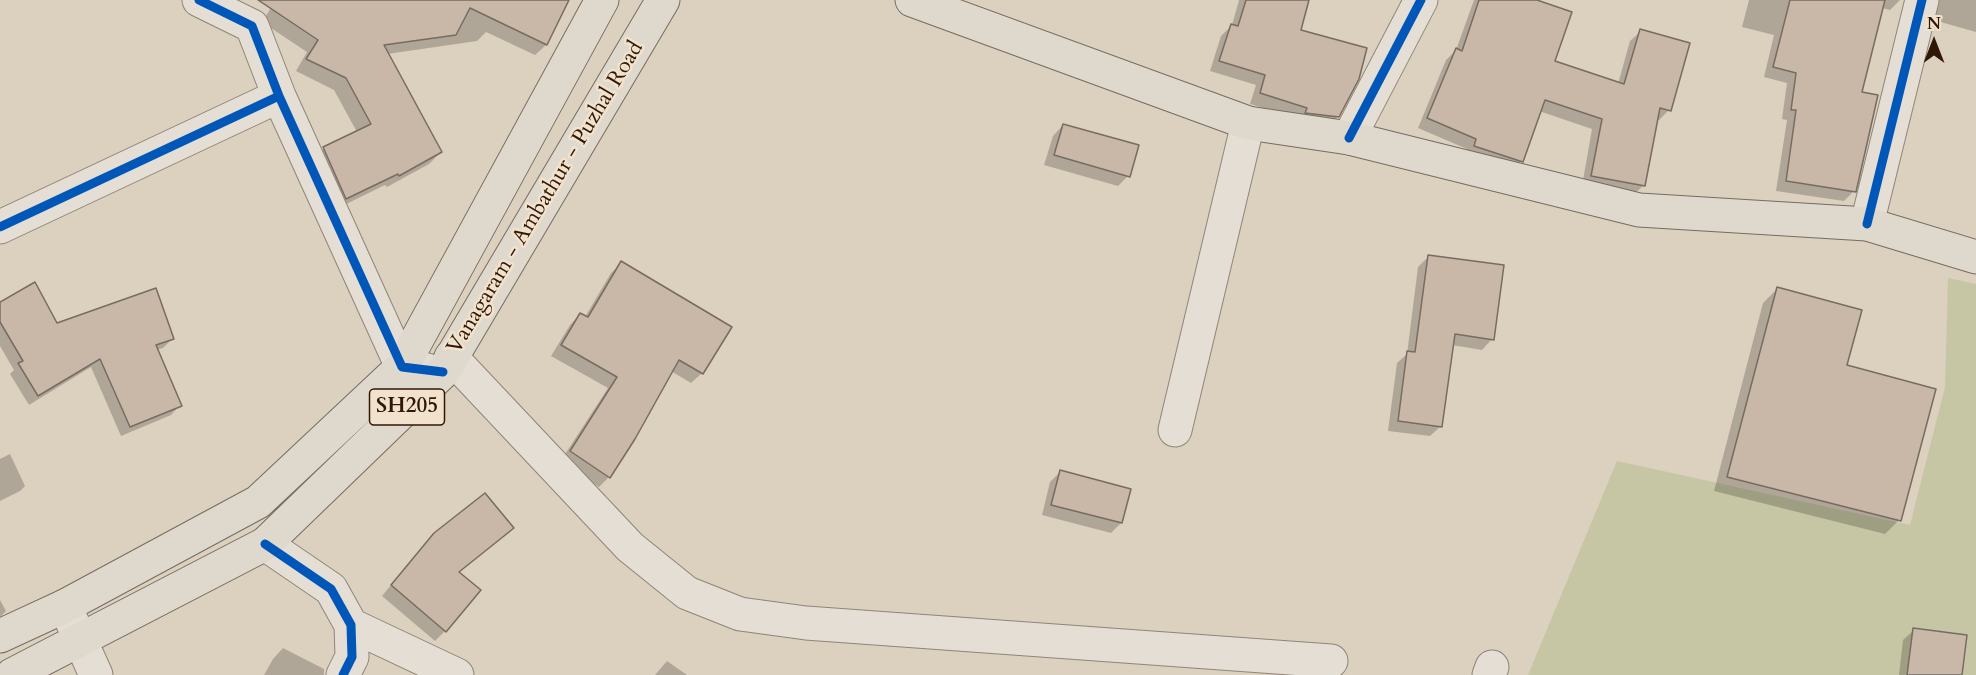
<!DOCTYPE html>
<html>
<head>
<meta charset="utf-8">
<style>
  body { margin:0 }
  #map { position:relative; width:1976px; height:675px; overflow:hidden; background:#dcd0bf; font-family:Cardo,serif }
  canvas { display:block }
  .north { position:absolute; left:1904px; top:12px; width:60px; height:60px; -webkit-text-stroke:4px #f1e2cd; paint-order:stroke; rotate:0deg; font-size:16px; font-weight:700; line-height:24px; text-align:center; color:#311806 }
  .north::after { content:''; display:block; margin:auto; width:21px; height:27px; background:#311806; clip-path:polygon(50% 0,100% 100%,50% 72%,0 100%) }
</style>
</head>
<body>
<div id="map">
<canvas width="1976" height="675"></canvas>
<div class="north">N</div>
</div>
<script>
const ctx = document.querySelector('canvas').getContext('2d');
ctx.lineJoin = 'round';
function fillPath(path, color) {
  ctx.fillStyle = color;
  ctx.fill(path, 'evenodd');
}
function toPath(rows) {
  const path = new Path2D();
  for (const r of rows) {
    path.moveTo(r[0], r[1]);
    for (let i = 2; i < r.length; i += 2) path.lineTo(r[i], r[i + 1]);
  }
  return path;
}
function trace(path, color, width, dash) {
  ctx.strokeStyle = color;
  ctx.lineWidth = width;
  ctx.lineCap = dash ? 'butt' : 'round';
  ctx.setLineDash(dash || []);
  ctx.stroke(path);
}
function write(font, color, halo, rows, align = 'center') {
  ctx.font = font + ' Cardo,serif';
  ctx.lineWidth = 5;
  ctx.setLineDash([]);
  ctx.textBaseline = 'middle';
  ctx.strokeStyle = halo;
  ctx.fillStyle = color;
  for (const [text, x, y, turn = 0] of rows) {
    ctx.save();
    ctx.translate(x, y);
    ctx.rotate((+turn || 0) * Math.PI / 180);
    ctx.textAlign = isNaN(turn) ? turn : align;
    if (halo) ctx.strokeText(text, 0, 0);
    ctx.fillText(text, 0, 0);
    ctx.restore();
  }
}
const green = toPath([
  [1948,278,1976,284,1976,675,1528,675,1617,461,1910,525,1945,387]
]);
const shadow = toPath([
  [276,0,568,0,546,45,535,55,486,32,477,41,387,54,441,152,429,164,387,187,385,185,334,210,312,161,324,149,357,132,334,90,296,71,307,52,262,22],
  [1239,0,1307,0,1299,31,1337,117,1327,127,1250,104,1256,85,1210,71,1221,36,1232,25],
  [1474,0,1532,0,1554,62,1618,84,1630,41,1641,31,1669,110,1659,120,1656,120,1644,185,1633,195,1582,186,1592,129,1539,111,1521,161,1511,171,1465,156,1467,149,1418,128,1446,60,1456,50],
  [1749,0,1900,0,1890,10,1882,8,1860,94,1854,191,1844,201,1776,191,1787,120,1782,119,1787,83,1764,77,1774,35,1742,27],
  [1927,0,1976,0,1976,32,1930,19],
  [1063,125,1128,176,1118,186,1044,165,1053,136],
  [1429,256,1492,339,1482,350,1452,345,1441,426,1430,436,1388,431,1397,363,1407,354,1418,267],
  [622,263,702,373,691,383,671,371,609,477,599,487,560,462,608,388,551,356,570,325,580,314,585,317,611,273],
  [1777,289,1845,366,1899,520,1885,534,1714,491,1763,303],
  [0,304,57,325,173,338,163,348,156,350,180,405,171,415,121,436,91,367,29,405,10,374,14,370,0,346],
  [10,454,25,486,20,491,0,501,0,459],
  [1060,472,1121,523,1111,533,1042,515,1050,482],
  [512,528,458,573,445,631,435,641,382,596,424,545],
  [0,600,6,611,0,617],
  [1914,630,1960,675,1899,675,1903,640],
  [283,648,324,669,324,675,264,675,273,659],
  [667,661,687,675,655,675]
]);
const building = toPath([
  [258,0,569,0,547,45,470,8,456,35,384,45,442,152,399,176,398,174,346,199,323,147,371,124,346,78,306,59,318,40,258,0],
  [1246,0,1309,0,1301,30,1367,48,1359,79,1339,117,1305,113,1307,108,1260,93,1265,75,1219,61,1231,24,1238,26,1246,0],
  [1479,0,1537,0,1572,12,1555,61,1624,84,1640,29,1690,43,1671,111,1660,108,1645,186,1591,176,1602,119,1545,100,1523,162,1474,146,1476,139,1427,118,1456,48,1462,51,1479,0],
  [1790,0,1885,0,1862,92,1878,95,1856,192,1786,181,1796,110,1791,110,1796,73,1773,67,1790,0],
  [1063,124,1139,145,1130,177,1054,155,1063,124],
  [1428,255,1504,265,1494,340,1455,334,1442,427,1398,421,1407,351,1415,352,1428,255],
  [621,261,732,327,703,374,679,360,635,439,610,478,570,451,617,377,561,345,580,313,588,317,621,261],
  [35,282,57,323,156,288,174,339,156,345,182,406,130,427,100,359,38,396,18,363,23,361,0,322,0,302,35,282],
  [1777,287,1862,310,1847,365,1936,389,1901,521,1727,477,1777,287],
  [1060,470,1131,489,1122,523,1051,505,1060,470],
  [485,493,514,528,459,572,481,590,446,632,391,585,434,533,485,493],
  [1913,628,1967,635,1962,675,1907,675,1913,628]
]);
const minor = toPath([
  [279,96,402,367,427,370],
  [1349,138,1421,0],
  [1867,224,1922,0],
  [0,227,279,96,252,26,199,0],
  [451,357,630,547,687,593,740,614,806,623,1331,661],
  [1175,430,1248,123],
  [265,544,331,589,351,625,352,657,343,675],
  [65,606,96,675],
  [351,625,457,675],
  [1489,675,1492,667]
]);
const major = toPath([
  [912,0,1248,123,1349,138,1639,210,1867,224,1976,257],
  [0,636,65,606,258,502,402,367,602,0],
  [12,675,265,544,443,372,663,0]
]);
const cycleway = toPath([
  [279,96,402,367,443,372],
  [1349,138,1421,0],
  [1867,224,1922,0],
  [0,227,279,96,252,26,199,0],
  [265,544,331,589,351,625,352,657,343,675]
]);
const shields = [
  [407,407,75]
];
const shieldNames = [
  ["SH205",407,407]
];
const streetNames = [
  ["Vanagaram - Ambathur - Puzhal Road",546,198,-59]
];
fillPath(green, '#c6c6a4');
fillPath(shadow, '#0003');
fillPath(building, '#c9b7a7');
trace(building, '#766c61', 1.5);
trace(minor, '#8f8579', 35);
trace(major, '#766c61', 35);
trace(minor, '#e4ded5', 33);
trace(major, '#dfd8cd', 33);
trace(cycleway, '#0057b8', 9);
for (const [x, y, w] of shields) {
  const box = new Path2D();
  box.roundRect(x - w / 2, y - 18, w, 36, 4.5);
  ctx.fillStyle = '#f1e2cd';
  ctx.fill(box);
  trace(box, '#311806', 1.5);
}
write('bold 21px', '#311806', null, shieldNames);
write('22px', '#311806', '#f1e2cd', streetNames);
</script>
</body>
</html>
